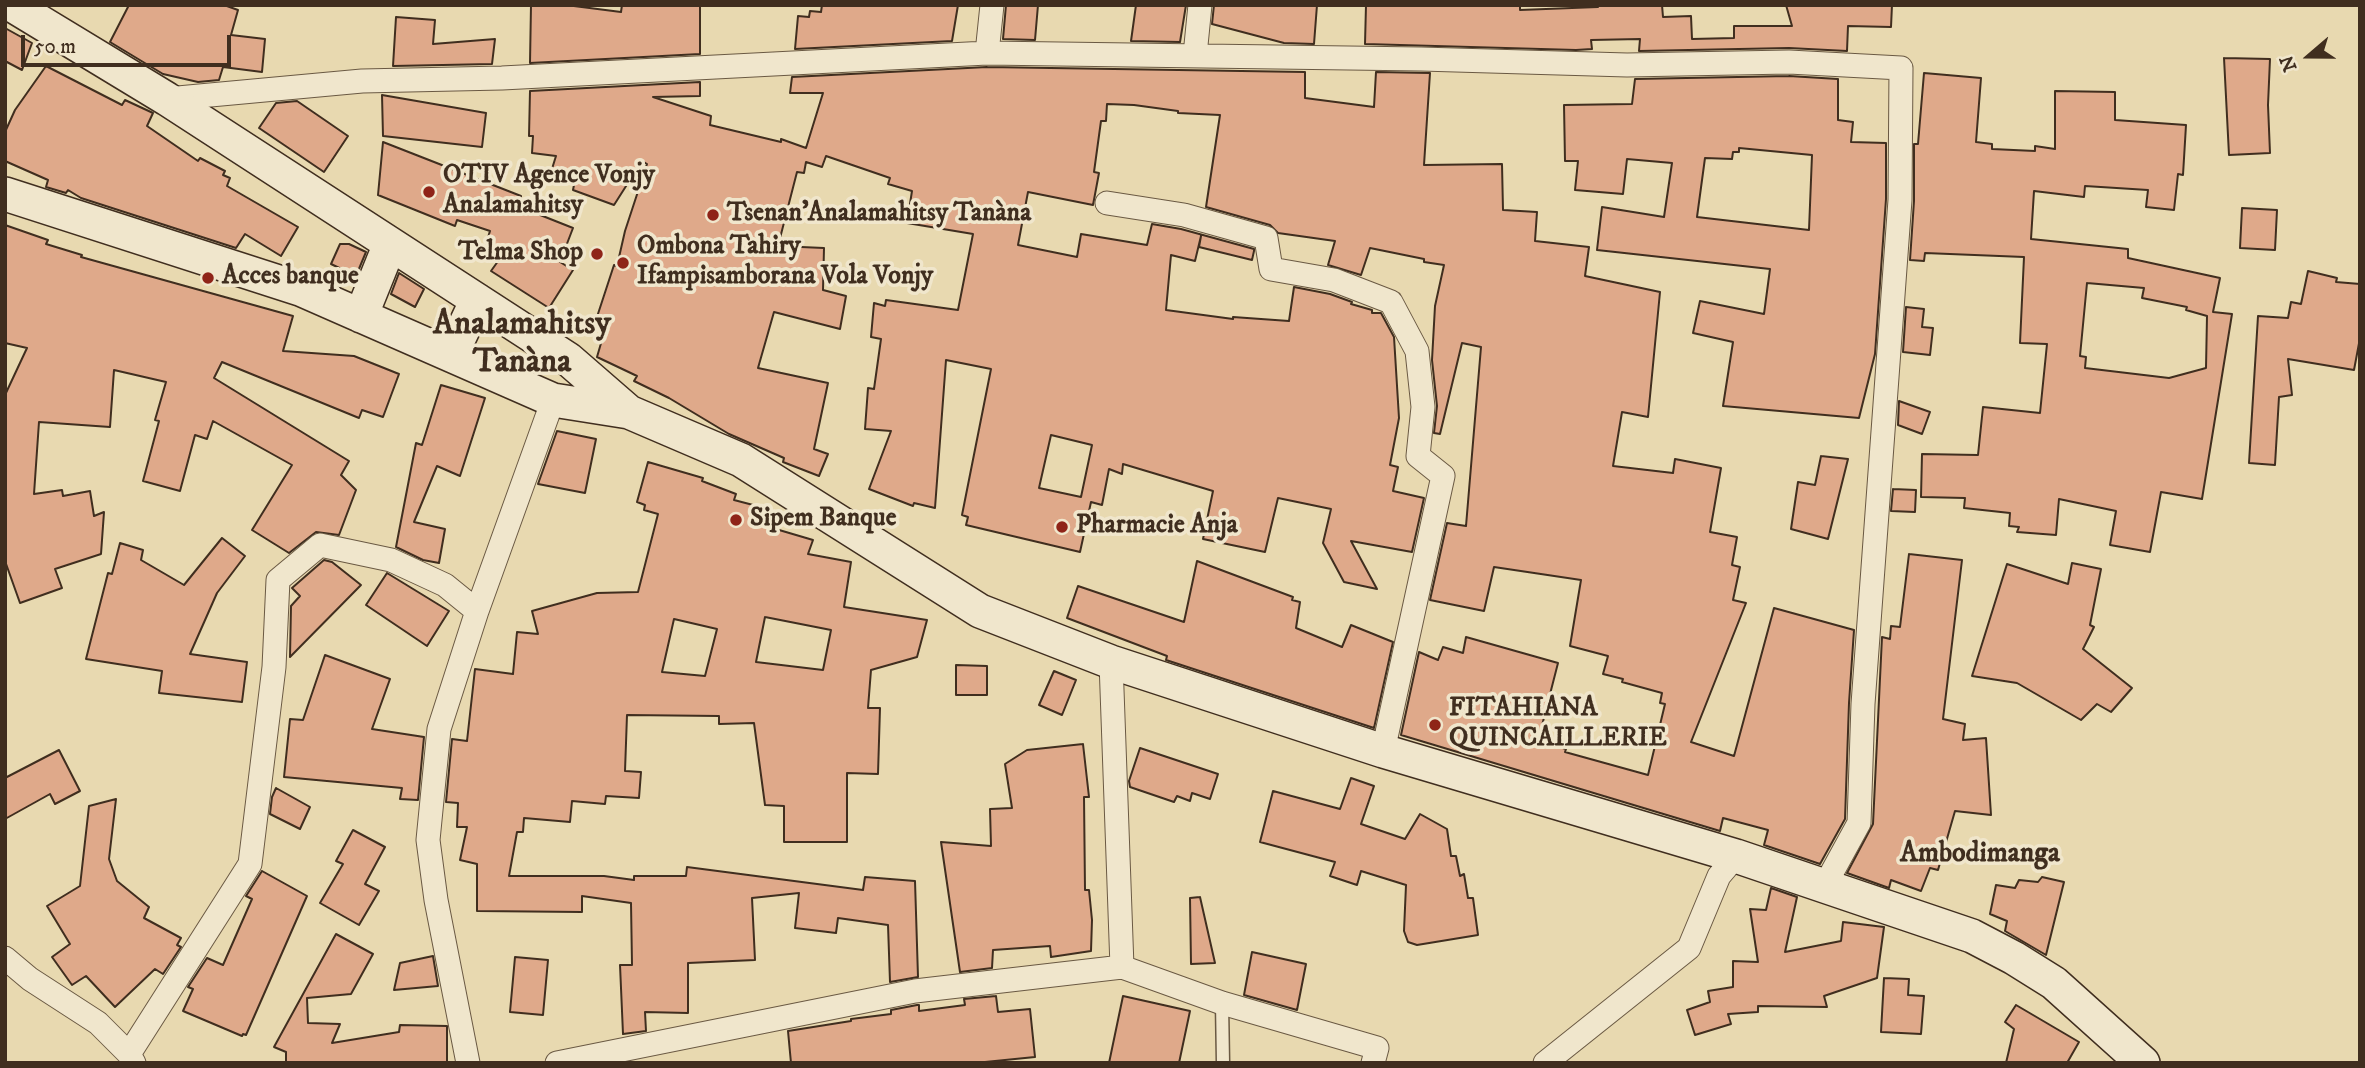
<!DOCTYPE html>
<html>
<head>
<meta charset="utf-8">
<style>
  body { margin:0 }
  #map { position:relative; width:2365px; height:1068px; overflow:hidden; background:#e8d9b0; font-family:"IM FELL DW Pica",serif }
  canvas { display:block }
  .frame { position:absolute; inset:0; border:7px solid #402e1f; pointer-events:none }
  .north { position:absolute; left:2274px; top:21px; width:70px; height:70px; -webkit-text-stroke:5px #f0e6cc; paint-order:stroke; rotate:250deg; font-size:19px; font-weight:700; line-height:28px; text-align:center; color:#402e1f }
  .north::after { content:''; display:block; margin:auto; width:24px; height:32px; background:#402e1f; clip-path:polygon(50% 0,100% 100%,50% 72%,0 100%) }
  .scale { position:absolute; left:21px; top:35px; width:210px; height:32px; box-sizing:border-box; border:4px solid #402e1f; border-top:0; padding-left:9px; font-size:21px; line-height:24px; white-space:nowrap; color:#402e1f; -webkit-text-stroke:5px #f0e6cc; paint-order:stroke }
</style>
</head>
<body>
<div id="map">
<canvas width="2365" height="1068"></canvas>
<div class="frame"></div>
<div class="north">N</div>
<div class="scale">50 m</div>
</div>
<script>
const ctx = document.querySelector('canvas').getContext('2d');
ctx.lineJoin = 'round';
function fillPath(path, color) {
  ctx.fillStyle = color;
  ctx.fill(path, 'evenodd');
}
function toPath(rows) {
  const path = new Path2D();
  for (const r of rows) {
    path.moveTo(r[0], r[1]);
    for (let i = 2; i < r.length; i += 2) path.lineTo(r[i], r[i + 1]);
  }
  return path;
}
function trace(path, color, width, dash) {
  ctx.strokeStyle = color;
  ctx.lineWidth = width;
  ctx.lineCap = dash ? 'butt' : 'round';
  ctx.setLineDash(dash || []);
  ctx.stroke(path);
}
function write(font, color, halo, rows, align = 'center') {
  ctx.font = font + ' "IM FELL DW Pica",serif';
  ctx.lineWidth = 7;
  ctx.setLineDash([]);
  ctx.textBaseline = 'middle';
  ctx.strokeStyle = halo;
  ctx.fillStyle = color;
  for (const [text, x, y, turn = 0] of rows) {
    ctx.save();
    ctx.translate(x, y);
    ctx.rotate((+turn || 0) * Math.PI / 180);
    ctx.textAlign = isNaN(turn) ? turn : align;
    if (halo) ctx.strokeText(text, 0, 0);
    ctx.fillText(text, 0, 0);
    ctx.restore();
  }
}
const building = toPath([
  [129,5,224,5,238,10,231,35,265,39,262,72,223,67,219,80,198,82,163,74,110,42,129,5],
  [531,5,566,5,621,12,622,5,700,5,700,54,530,63,531,5],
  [822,5,958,5,952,41,795,49,798,16,809,17,810,11,821,12,822,5],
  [1006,5,1038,5,1035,40,1003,39,1006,5],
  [1136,5,1186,5,1180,42,1131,41,1136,5],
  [1214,5,1317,5,1314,44,1284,43,1212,24,1214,5],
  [1366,5,1520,5,1520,10,1598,7,1598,5,1662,5,1663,17,1691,16,1692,39,1734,38,1734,26,1792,26,1786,5,1892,5,1891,27,1848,26,1847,51,1789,48,1639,51,1640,39,1591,40,1592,49,1576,50,1365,44,1366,5],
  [396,17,435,20,433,44,495,39,492,64,393,66,396,17],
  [5,28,32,43,22,70,5,61,5,28],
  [2224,58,2270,59,2268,105,2270,153,2229,155,2224,58],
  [46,66,122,105,125,100,153,113,147,126,198,161,200,158,225,171,223,175,230,178,227,186,298,227,281,256,245,234,236,248,81,198,68,190,66,193,46,187,48,180,5,161,5,132,15,110,46,66],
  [987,67,1305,72,1305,98,1374,107,1376,72,1430,73,1424,165,1502,164,1503,210,1537,212,1535,241,1589,247,1585,276,1660,292,1648,417,1622,412,1613,466,1673,473,1675,459,1721,468,1710,532,1737,537,1732,565,1740,567,1733,600,1746,603,1691,742,1734,756,1774,608,1854,630,1849,703,1845,819,1820,864,1764,845,1768,830,1723,818,1720,831,1401,735,1419,652,1438,660,1443,647,1463,653,1466,637,1558,663,1538,741,1566,749,1565,752,1648,775,1665,704,1660,703,1662,693,1622,682,1623,679,1603,674,1608,656,1570,646,1581,580,1494,567,1484,611,1430,600,1447,523,1466,526,1481,347,1462,343,1440,434,1434,433,1437,406,1432,360,1435,306,1444,265,1424,262,1424,259,1370,248,1361,275,1328,265,1335,241,1278,233,1270,225,1206,207,1220,115,1178,113,1178,111,1134,105,1107,104,1106,121,1101,121,1094,172,1099,173,1093,205,1028,192,1018,245,1077,257,1081,234,1147,245,1152,224,1181,229,1254,249,1254,251,1252,260,1199,247,1201,236,1195,261,1171,255,1166,310,1233,319,1233,317,1289,321,1294,287,1330,294,1352,302,1351,304,1372,310,1372,313,1381,313,1394,337,1399,418,1390,465,1398,467,1393,491,1424,498,1412,552,1351,541,1377,589,1344,582,1323,543,1331,509,1278,498,1265,552,1203,539,1213,491,1123,464,1122,474,1109,469,1102,505,1091,502,1080,552,966,525,968,517,962,515,991,369,946,360,935,508,914,503,913,506,869,489,891,431,865,429,868,388,874,389,881,339,871,337,874,303,885,306,886,300,958,310,973,234,907,223,912,191,888,184,890,178,826,156,822,167,806,162,804,173,797,172,778,246,824,248,823,290,846,296,840,329,774,312,758,368,828,383,814,449,828,454,819,476,783,462,784,458,729,434,669,398,634,381,637,376,597,357,606,326,595,323,614,265,617,266,625,231,647,164,642,161,614,205,573,190,575,180,551,172,556,156,532,153,533,136,529,136,530,91,700,82,700,96,653,97,711,116,710,125,781,142,781,139,806,148,823,93,790,93,792,77,987,67],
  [1051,435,1092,445,1081,497,1039,488,1051,435],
  [1924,73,1981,78,1976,142,1992,144,1992,149,2035,151,2035,146,2055,149,2055,91,2115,92,2115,120,2186,125,2183,175,2178,174,2174,210,2146,207,2148,190,2085,186,2084,197,2034,191,2031,239,2128,249,2128,258,2220,278,2213,312,2232,314,2202,499,2161,492,2150,552,2110,545,2116,511,2059,499,2056,535,2017,532,2019,527,2009,526,2010,513,1964,508,1965,498,1921,497,1922,454,1978,455,1983,407,2040,413,2047,344,2020,343,2024,257,1925,253,1924,261,1910,260,1914,201,1914,144,1918,144,1924,73],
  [2087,283,2144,288,2142,298,2187,307,2186,310,2207,316,2206,368,2169,378,2085,368,2086,357,2080,356,2087,283],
  [1789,76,1838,79,1838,120,1853,122,1851,142,1886,143,1886,199,1875,354,1859,418,1723,406,1733,342,1693,333,1700,301,1764,314,1770,269,1597,250,1602,207,1664,217,1672,163,1627,159,1623,194,1575,190,1578,161,1565,161,1564,105,1632,104,1635,79,1789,76],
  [1739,148,1812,155,1809,230,1697,217,1705,158,1732,159,1733,152,1739,152,1739,148],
  [382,95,486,113,482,147,383,136,382,95],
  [297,101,348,136,324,172,259,128,276,103,297,101],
  [383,142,521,196,520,207,573,228,560,262,573,270,549,308,491,271,501,257,484,250,490,231,457,220,455,226,378,195,383,142],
  [2242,208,2277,210,2275,250,2240,248,2242,208],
  [5,225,48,240,46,244,82,255,81,257,293,316,283,351,354,356,399,374,383,417,362,410,359,418,222,362,214,378,349,461,341,475,356,490,339,535,316,532,289,553,252,530,292,465,213,421,207,439,195,435,180,491,143,481,159,421,155,420,166,382,114,370,110,427,39,422,34,494,62,490,63,496,90,491,94,516,104,512,101,554,55,569,62,588,20,603,5,561,5,395,27,348,5,343,5,225],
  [340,244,349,244,366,252,356,276,331,264,340,244],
  [2308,271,2337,278,2336,282,2360,284,2360,338,2354,370,2288,359,2292,395,2279,397,2275,465,2249,463,2258,316,2288,318,2291,302,2301,304,2308,271],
  [399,273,424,289,415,307,391,294,399,273],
  [1906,307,1924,309,1922,327,1933,328,1930,355,1903,352,1906,307],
  [441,385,485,398,460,476,437,466,414,522,445,529,439,563,423,560,396,547,416,443,422,445,441,385],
  [1899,401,1930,412,1922,434,1898,425,1899,401],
  [557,431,596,439,585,493,538,484,557,431],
  [1821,456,1848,459,1828,539,1791,529,1798,482,1815,485,1821,456],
  [648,462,703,478,702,481,736,494,734,500,757,506,752,522,813,540,808,554,851,562,844,607,927,620,917,657,871,670,868,708,880,708,878,774,847,773,847,842,784,842,784,806,765,805,754,723,719,724,719,716,627,715,625,771,641,772,639,798,606,796,605,804,572,801,570,822,524,818,523,832,517,832,509,876,604,876,634,880,634,876,686,876,687,867,863,890,865,877,915,881,918,977,890,982,888,925,838,918,836,933,795,928,799,893,752,898,755,960,688,963,688,1013,645,1012,646,1031,623,1034,620,965,632,965,631,903,582,896,582,912,477,911,477,864,460,860,467,827,457,827,458,803,446,802,452,739,467,741,475,669,513,674,517,632,538,634,532,611,597,593,638,592,658,514,644,510,645,505,637,502,648,462],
  [765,617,831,630,823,670,756,662,765,617],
  [674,619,717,629,705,676,662,672,674,619],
  [1893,489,1916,490,1915,512,1891,511,1893,489],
  [222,538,245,556,217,593,190,654,247,662,242,702,159,693,162,671,86,659,108,573,112,574,120,543,143,550,141,560,184,585,222,538],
  [1909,554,1962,560,1943,719,1965,724,1963,740,1986,738,1991,815,1955,811,1938,870,1930,868,1921,891,1891,880,1889,888,1847,873,1873,824,1882,637,1890,639,1891,626,1900,627,1909,554],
  [324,560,332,562,361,585,290,657,291,606,300,596,292,588,324,560],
  [1197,561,1293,597,1292,600,1300,602,1296,628,1342,647,1351,625,1393,642,1374,728,1166,660,1167,656,1067,618,1078,586,1184,622,1197,561],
  [2072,563,2101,569,2090,625,2094,627,2083,649,2132,688,2111,712,2097,704,2081,720,2017,683,1972,676,2007,564,2068,584,2072,563],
  [387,573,449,611,427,646,366,605,387,573],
  [325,655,390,679,372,729,424,737,418,800,400,799,402,788,284,777,290,719,303,720,325,655],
  [956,665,987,666,987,695,956,695,956,665],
  [1054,671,1076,680,1062,715,1039,705,1054,671],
  [1083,744,1089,797,1084,797,1085,890,1089,890,1092,920,1091,951,1051,957,1050,946,993,950,992,968,960,972,941,842,991,846,990,809,1012,808,1005,764,1027,750,1083,744],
  [1140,748,1218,774,1210,799,1192,793,1190,801,1177,796,1174,802,1130,787,1129,781,1140,748],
  [59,750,80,791,55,804,50,794,5,819,5,778,59,750],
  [1351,778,1374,786,1361,824,1405,839,1420,814,1447,829,1451,856,1456,856,1460,876,1464,874,1468,898,1473,898,1478,935,1417,945,1408,942,1404,931,1406,885,1361,871,1357,885,1330,876,1335,862,1260,842,1273,791,1340,809,1351,778],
  [276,788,310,807,300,829,270,814,272,797,276,788],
  [116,799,109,859,117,881,149,907,144,918,181,938,177,945,181,947,163,974,155,969,115,1007,86,976,72,985,52,957,70,944,47,906,80,886,89,806,116,799],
  [353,830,385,847,365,884,379,891,359,925,320,903,343,864,336,861,353,830],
  [262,871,307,896,246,1035,243,1034,242,1036,183,1011,193,989,188,987,207,958,223,965,252,899,246,896,262,871],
  [2042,877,2064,882,2046,955,2005,931,2007,921,1990,914,1996,885,2015,888,2019,880,2038,882,2042,877],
  [1771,888,1797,897,1785,952,1841,941,1843,922,1884,927,1877,978,1824,996,1827,1007,1758,1006,1758,1012,1728,1014,1731,1024,1695,1035,1687,1010,1710,1002,1708,991,1733,987,1733,961,1758,962,1750,909,1766,910,1771,888],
  [1200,897,1215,963,1191,964,1190,898,1200,897],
  [336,934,373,954,351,994,307,998,308,1023,340,1024,332,1043,399,1032,400,1025,447,1026,447,1063,286,1063,286,1052,274,1047,336,934],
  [1252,952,1306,964,1297,1010,1244,995,1252,952],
  [433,956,438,986,394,990,400,963,433,956],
  [515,957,548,960,543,1015,510,1012,515,957],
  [1884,978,1909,979,1908,995,1924,996,1921,1034,1881,1032,1884,978],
  [996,996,998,1012,1030,1009,1035,1057,975,1063,791,1063,788,1031,851,1021,851,1019,891,1014,891,1010,917,1005,919,1005,919,1011,965,1005,964,999,996,996],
  [1123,996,1190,1011,1179,1063,1109,1063,1123,996],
  [2016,1005,2079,1042,2067,1063,2006,1063,2014,1029,2005,1022,2016,1005]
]);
const service = toPath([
  [1222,1003,1223,1063]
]);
const minor = toPath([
  [987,53,992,5],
  [1195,55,1200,5],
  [167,99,362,81,502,78,987,53,1421,59,1627,65,1789,62,1901,68,1900,200,1863,704,1859,823,1824,887],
  [1107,203,1184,215,1266,238,1271,269,1334,280,1391,302,1417,351,1423,407,1418,456,1443,476,1383,751],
  [5,958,30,979,98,1023,129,1054],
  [1122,967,1222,1003,1377,1048,1373,1063],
  [134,1063,129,1054,250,864,274,667,278,580,320,545,391,560,445,585,477,611],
  [468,1063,436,900,428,840,439,729,477,611,553,400],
  [557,1063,915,991,1122,967,1111,662],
  [1545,1063,1689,948,1719,876,1736,856]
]);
const secondary = toPath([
  [12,5,167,99,568,359,629,412],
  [5,194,300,289,553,400,629,412,741,460,980,611,1111,662,1383,751,1736,856,1972,936,2014,958,2054,983,2143,1063],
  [361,316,390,244],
  [451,355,477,300]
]);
const markers = [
  [429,192,7,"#8f2418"],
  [713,215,7,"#8f2418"],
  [597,254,7,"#8f2418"],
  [623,263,7,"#8f2418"],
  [208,278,7,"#8f2418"],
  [736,520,7,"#8f2418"],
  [1062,527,7,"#8f2418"],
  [1435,725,7,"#8f2418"]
];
const poiNames = [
  ["OTIV Agence Vonjy",443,177],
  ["Analamahitsy",443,207],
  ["Tsenan'Analamahitsy Tanàna",727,215],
  ["Ombona Tahiry",637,248],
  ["Ifampisamborana Vola Vonjy",637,278],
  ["Telma Shop",583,254,"right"],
  ["Acces banque",222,278],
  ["Sipem Banque",750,520],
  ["Pharmacie Anja",1076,527],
  ["FITAHIANA",1449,710],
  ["QUINCAILLERIE",1449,740]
];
const neighbourhoodNames = [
  ["Ambodimanga",1980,855]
];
const districtNames = [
  ["Analamahitsy",522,326],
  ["Tanàna",522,364]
];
fillPath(building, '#dfa98a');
trace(building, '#402e1f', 2);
trace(service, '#6a5943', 15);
trace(minor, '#6a5943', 25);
trace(secondary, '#402e1f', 36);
trace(service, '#f0e6cc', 12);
trace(minor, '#f0e6cc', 23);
trace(secondary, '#f0e6cc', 33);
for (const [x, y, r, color] of markers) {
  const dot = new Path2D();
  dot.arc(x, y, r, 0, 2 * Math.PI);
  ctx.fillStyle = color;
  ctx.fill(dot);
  trace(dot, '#f0e6cc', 2.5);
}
write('bold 26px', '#402e1f', '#f0e6cc', poiNames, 'left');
write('bold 28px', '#402e1f', '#f0e6cc', neighbourhoodNames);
write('bold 33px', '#402e1f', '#f0e6cc', districtNames);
</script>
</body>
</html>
